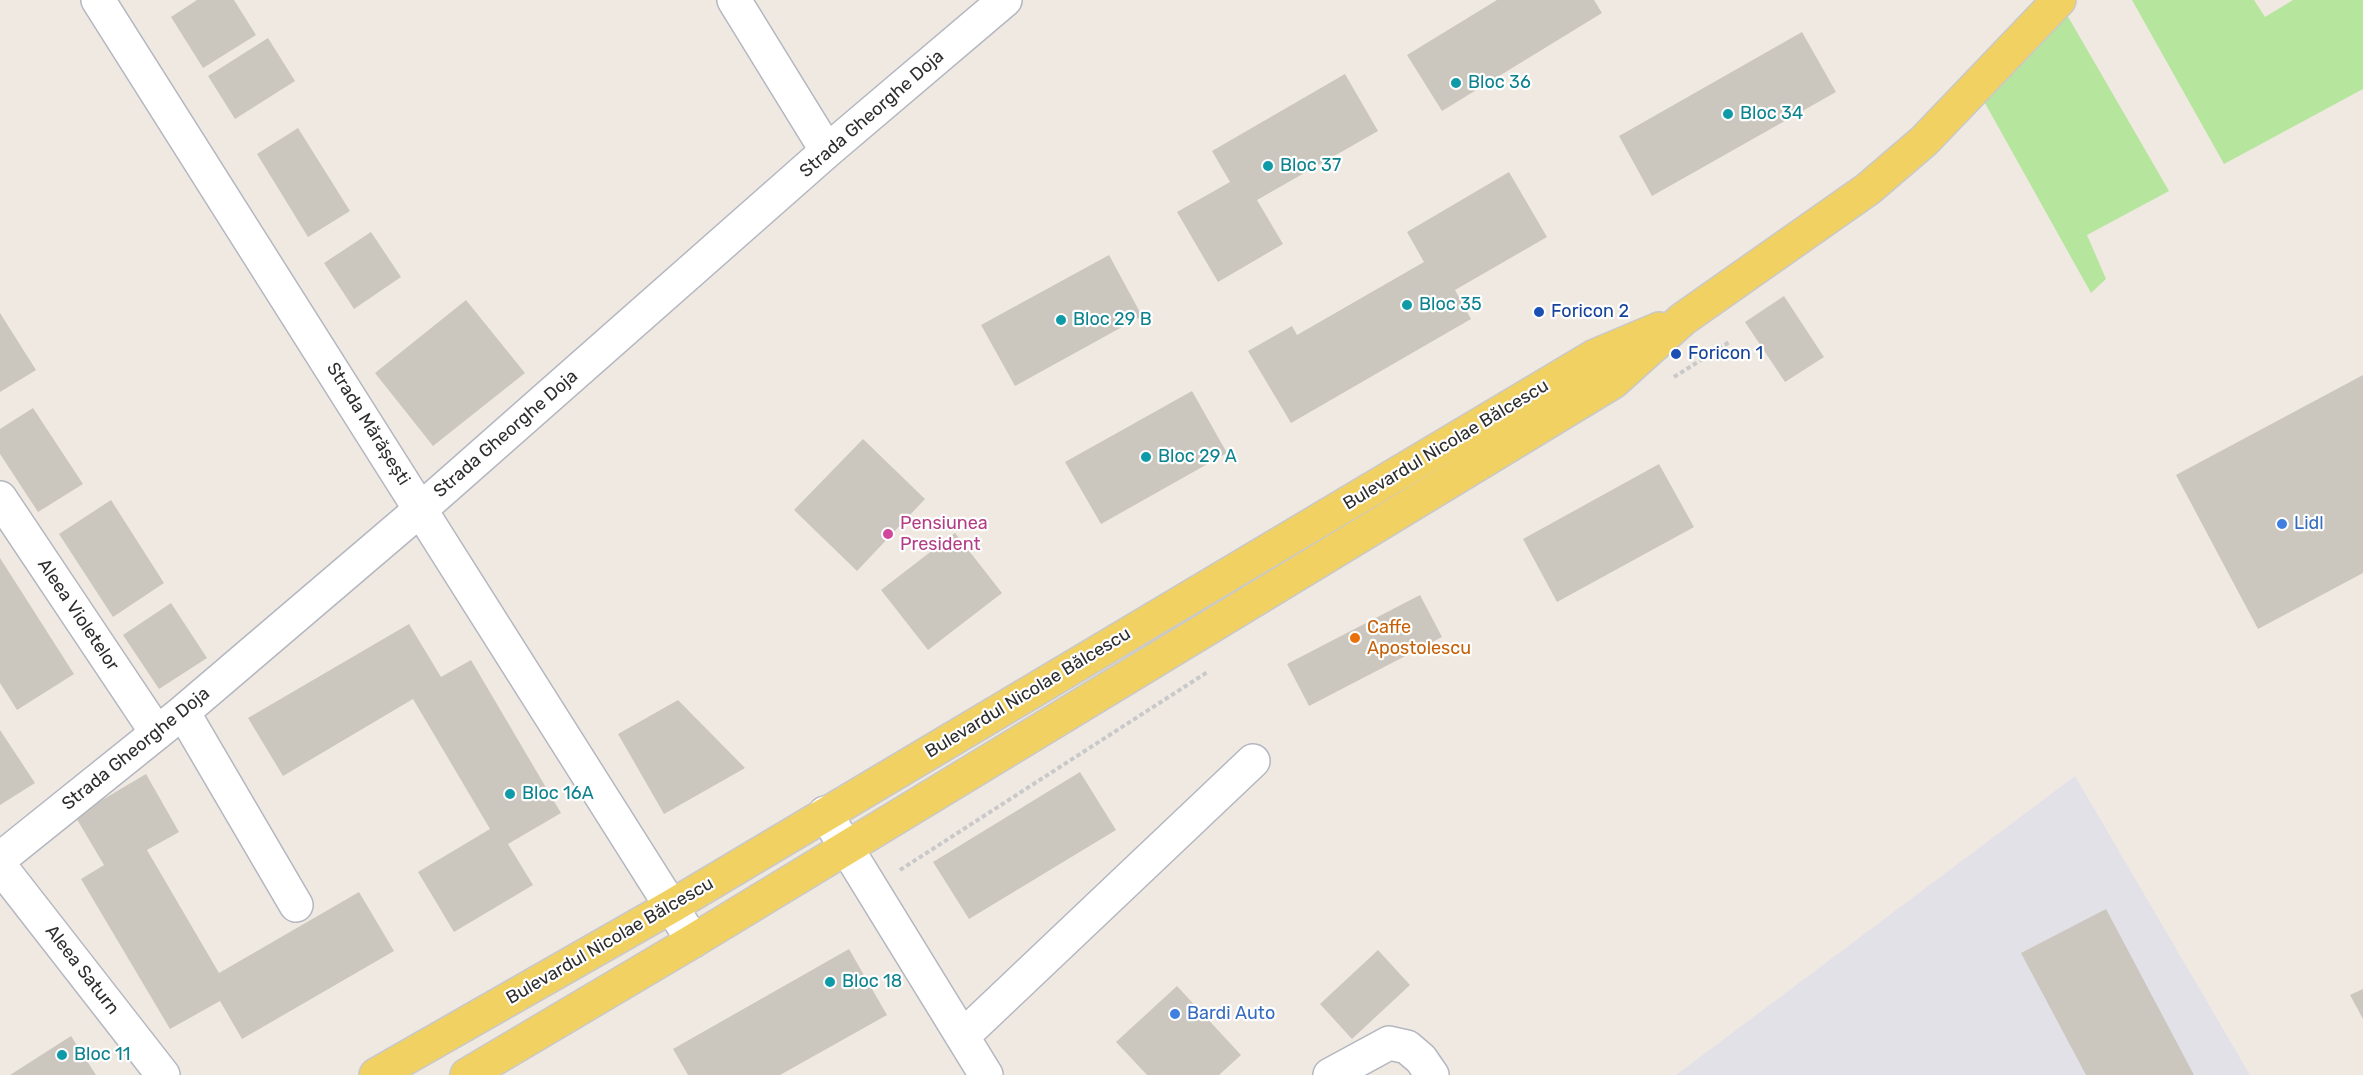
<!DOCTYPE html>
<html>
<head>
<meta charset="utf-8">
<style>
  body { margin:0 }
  canvas { display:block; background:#efe9e1 }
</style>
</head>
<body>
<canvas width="2363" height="1075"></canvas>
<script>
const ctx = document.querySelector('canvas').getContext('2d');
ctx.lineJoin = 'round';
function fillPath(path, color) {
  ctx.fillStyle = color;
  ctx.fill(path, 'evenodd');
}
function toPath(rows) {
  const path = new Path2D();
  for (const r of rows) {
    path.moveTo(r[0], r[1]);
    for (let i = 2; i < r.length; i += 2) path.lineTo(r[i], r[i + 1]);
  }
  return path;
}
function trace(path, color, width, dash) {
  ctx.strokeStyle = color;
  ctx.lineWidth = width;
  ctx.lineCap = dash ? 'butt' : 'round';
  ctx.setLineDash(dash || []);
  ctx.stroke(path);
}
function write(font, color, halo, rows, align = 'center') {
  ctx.font = font + ' Rubik,sans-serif';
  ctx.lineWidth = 4.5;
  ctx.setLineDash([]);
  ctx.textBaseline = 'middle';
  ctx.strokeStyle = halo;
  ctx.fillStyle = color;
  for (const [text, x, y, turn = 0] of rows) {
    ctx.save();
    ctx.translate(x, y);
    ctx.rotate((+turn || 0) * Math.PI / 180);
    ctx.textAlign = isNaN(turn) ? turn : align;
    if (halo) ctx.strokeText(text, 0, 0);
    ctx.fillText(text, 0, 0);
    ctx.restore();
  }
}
const industrial = toPath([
  [2075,776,2250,1075,1676,1075]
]);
const green = toPath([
  [2132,0,2254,0,2265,17,2293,0,2363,0,2363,89,2224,164],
  [2063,8,2169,191,2087,235,2106,279,2091,293,1981,96]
]);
const building = toPath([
  [197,0,234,0,256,35,203,68,171,17],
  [1497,0,1594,0,1602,13,1442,111,1407,55],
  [1802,32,1836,92,1652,196,1619,136],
  [268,38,295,81,235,119,208,76],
  [1345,74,1378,131,1257,200,1283,244,1218,282,1177,212,1230,182,1212,151],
  [298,128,350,211,308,237,257,154],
  [1509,172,1547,237,1455,290,1471,319,1291,423,1248,351,1292,326,1297,335,1424,262,1407,232],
  [371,232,401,277,354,309,324,263],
  [1109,255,1142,316,1015,386,981,325],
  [1784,296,1824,357,1785,382,1745,322],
  [466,300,525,373,433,446,375,373],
  [0,313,36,370,0,392],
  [2363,375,2363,573,2258,629,2176,475],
  [1192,391,1227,453,1101,524,1065,462],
  [33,408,83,484,38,512,0,454,0,429],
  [863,439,925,499,857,571,794,510],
  [1659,464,1694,527,1557,602,1523,539],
  [111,500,164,583,113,617,59,534],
  [955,533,1002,593,928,650,881,590],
  [0,558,74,674,17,710,0,683],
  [1420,595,1442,637,1309,706,1287,664],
  [171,603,207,658,159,689,123,635],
  [409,624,441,677,471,660,561,813,508,844,533,885,454,932,418,872,490,829,413,699,283,776,248,718],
  [678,700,745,768,664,814,618,734],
  [0,730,35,783,0,805],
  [1080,772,1116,830,969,919,933,862],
  [146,774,179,832,147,850,219,973,359,892,394,951,242,1039,220,1001,170,1029,81,879,104,865,75,816],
  [2106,909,2194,1075,2086,1075,2021,953],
  [849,949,887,1015,780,1075,688,1075,673,1049],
  [1378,950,1410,985,1352,1039,1320,1004],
  [1177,986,1241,1055,1219,1075,1147,1075,1116,1042],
  [2363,989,2363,1019,2350,995],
  [71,1036,96,1075,10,1075]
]);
const path = toPath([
  [1674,377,1731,341],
  [900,870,1209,671]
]);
const minor = toPath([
  [98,0,693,941],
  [734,0,827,151],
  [0,498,157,733],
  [183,712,296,905],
  [825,813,986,1075],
  [0,859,183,712,421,509,827,151,1005,0],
  [0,866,163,1075],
  [963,1036,1253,761],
  [1330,1075,1389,1043,1407,1047,1421,1059,1432,1075]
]);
const major = toPath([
  [376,1075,672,906,1595,356,1659,329],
  [467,1075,693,941,1613,382,1683,319,1868,189,1924,141,2059,0]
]);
const markers = [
  [1456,83,6,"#0f9aa8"],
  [1728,114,6,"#0f9aa8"],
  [1268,166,6,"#0f9aa8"],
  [1407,305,6,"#0f9aa8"],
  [1539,312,6,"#1a4fb4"],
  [1061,320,6,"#0f9aa8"],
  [1676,354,6,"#1a4fb4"],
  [1146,457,6,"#0f9aa8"],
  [2282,524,6,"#3f7fe0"],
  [888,534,6,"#d1479c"],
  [1355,638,6,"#e8710a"],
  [510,794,6,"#0f9aa8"],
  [830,982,6,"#0f9aa8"],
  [1175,1014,6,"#3f7fe0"],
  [62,1055,6,"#0f9aa8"]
];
const cultureNames = [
  ["Bloc 36",1468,83],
  ["Bloc 34",1740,114],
  ["Bloc 37",1280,166],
  ["Bloc 35",1419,305],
  ["Bloc 29 B",1073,320],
  ["Bloc 29 A",1158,457],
  ["Bloc 16A",522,794],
  ["Bloc 18",842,982],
  ["Bloc 11",74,1055]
];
const streetNames = [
  ["Strada Gheorghe Doja",872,114,-41],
  ["Strada Mărășești",368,424,58],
  ["Strada Gheorghe Doja",506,434,-41],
  ["Bulevardul Nicolae Bălcescu",1446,445,-31],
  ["Aleea Violetelor",78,615,56],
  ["Bulevardul Nicolae Bălcescu",1028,693,-31],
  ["Strada Gheorghe Doja",136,749,-39],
  ["Bulevardul Nicolae Bălcescu",610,941,-30],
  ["Aleea Saturn",82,970,52]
];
const transitNames = [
  ["Foricon 2",1551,312],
  ["Foricon 1",1688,354]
];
const hotelNames = [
  ["Pensiunea",900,524],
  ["President",900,545]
];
const shopNames = [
  ["Lidl",2294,524],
  ["Bardi Auto",1187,1014]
];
const foodNames = [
  ["Caffe",1367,628],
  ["Apostolescu",1367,649]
];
fillPath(industrial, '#e3e1e8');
fillPath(green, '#b6e59e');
fillPath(building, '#cbc7bf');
trace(minor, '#b4b7c1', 36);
trace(major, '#c9c9c9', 36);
trace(path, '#c9c9c9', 4, [4.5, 3]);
trace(minor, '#fff', 33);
trace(major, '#f2d163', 33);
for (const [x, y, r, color] of markers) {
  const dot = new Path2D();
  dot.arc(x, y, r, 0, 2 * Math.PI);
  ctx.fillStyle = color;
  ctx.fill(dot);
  trace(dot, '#fff', 2);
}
write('18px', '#0d838f', '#fff', cultureNames, 'left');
write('18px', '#2e2e2e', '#fff', streetNames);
write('18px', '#164399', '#fff', transitNames, 'left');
write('18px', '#b23c85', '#fff', hotelNames, 'left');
write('18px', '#366cbe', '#fff', shopNames, 'left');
write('18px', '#c56008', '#fff', foodNames, 'left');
</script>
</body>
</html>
